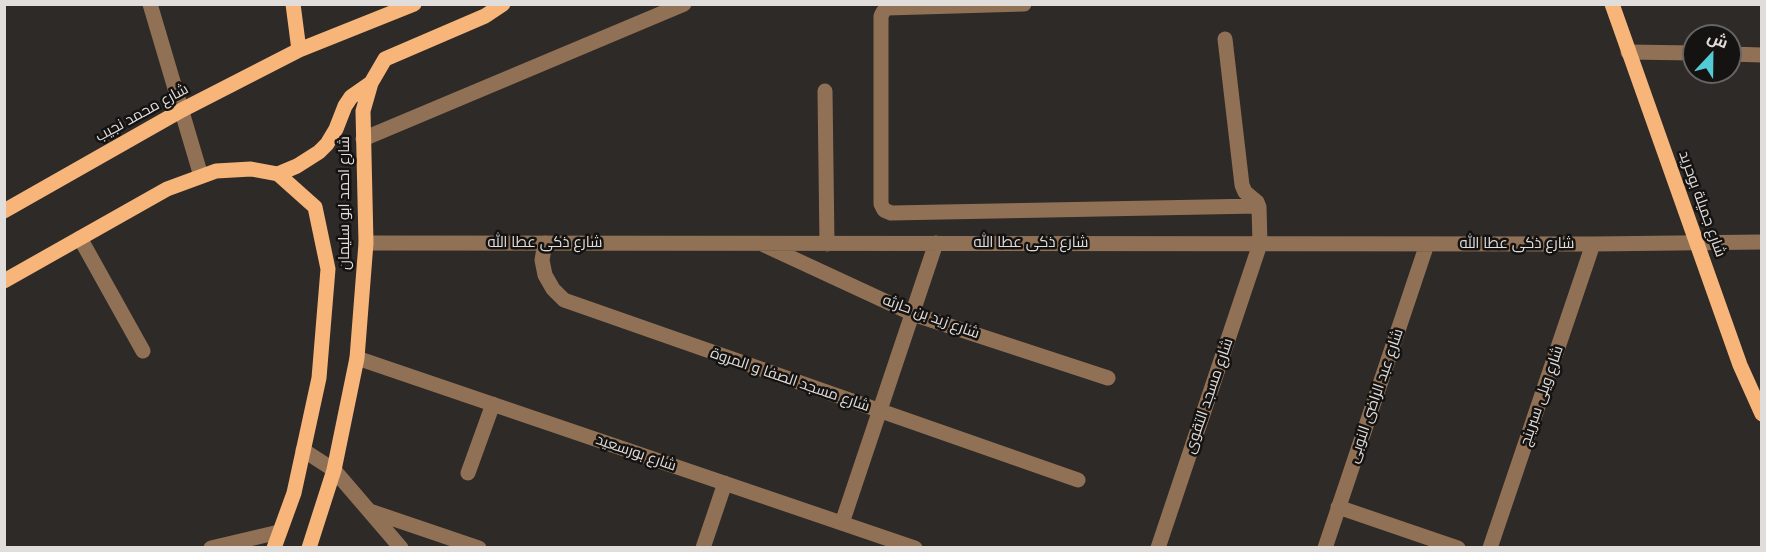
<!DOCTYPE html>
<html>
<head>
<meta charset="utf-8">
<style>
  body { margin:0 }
  #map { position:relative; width:1766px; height:552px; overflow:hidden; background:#2e2a27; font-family:"Open Sans",Cairo,sans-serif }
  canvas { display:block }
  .frame { position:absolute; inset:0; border:6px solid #e0dddb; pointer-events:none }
  .north { position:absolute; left:1682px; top:24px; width:60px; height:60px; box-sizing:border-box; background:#151312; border:2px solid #666462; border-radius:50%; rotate:22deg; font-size:16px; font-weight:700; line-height:24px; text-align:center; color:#e0dddb }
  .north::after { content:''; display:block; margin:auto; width:21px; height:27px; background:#52cbd7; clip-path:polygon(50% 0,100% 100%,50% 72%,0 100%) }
</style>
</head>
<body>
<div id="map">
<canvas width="1766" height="552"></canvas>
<div class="frame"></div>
<div class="north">ش</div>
</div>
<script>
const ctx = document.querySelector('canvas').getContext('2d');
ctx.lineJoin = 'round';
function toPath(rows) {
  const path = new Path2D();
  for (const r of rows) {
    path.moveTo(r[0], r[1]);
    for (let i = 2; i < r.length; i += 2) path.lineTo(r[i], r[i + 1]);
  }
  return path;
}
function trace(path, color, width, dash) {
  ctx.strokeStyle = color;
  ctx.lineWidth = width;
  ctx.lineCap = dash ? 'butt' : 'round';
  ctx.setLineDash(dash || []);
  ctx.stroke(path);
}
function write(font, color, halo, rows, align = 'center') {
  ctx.font = font + ' "Open Sans",Cairo,sans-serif';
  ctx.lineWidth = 5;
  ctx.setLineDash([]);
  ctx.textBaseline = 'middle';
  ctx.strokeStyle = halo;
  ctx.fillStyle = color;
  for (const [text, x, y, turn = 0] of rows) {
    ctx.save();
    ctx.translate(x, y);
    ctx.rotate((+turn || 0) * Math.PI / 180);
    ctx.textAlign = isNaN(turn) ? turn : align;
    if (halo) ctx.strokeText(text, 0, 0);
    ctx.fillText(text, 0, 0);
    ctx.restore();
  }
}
const minor = toPath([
  [150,4,201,176],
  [1024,4,887,8,883,12,881,16,881,204,884,210,891,213,1258,206],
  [1628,52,1694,53],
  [1730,54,1762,55],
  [825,91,827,244],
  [363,139,684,4],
  [80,238,143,351],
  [366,243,1593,244,1762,242],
  [545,243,542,260,545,275,553,289,564,300,1078,480],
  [764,245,913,314,1108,378],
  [357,358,915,548],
  [303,450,334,470,401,548],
  [468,473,493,404],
  [1338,507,1458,548],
  [370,511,479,548],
  [842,523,936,243],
  [211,548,279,532],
  [703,548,725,483],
  [1158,548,1260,244,1259,207,1257,202,1245,192,1242,185,1225,39],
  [1325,548,1427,244],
  [1490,548,1593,244]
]);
const major = toPath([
  [293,4,299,50],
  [1612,4,1740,365,1762,414],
  [278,174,297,166,319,152,327,144,336,129,345,106,351,97,371,83],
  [4,211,182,110,299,50,414,4],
  [4,281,167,189,216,171,251,169,278,174,315,207,328,269,319,378,294,493,274,548],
  [309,548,334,470,357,358,366,243,363,111,371,83,385,59,485,16,503,4]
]);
const streetNames = [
  ["شارع محمد نجيب",142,113,-29],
  ["شارع احمد ابو سليمان",345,203,-90],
  ["شارع جميلة بوحريد",1702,204,70],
  ["شارع ذكى عطا الله",545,243],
  ["شارع ذكى عطا الله",1031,243],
  ["شارع ذكى عطا الله",1517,244],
  ["شارع زيد بن حارثه",931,317,20],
  ["شارع مسجد الصفا و المروة",790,380,19],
  ["شارع مسجد التقوى",1209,396,-71],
  ["شارع عبد الراضى النوبى",1376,396,-71],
  ["شارع ويلى سبرينج",1542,396,-71],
  ["شارع بورسعيد",636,453,19]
];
trace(minor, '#917155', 15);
trace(major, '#f8b57a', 15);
write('15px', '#e0dddb', '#151312', streetNames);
</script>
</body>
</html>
